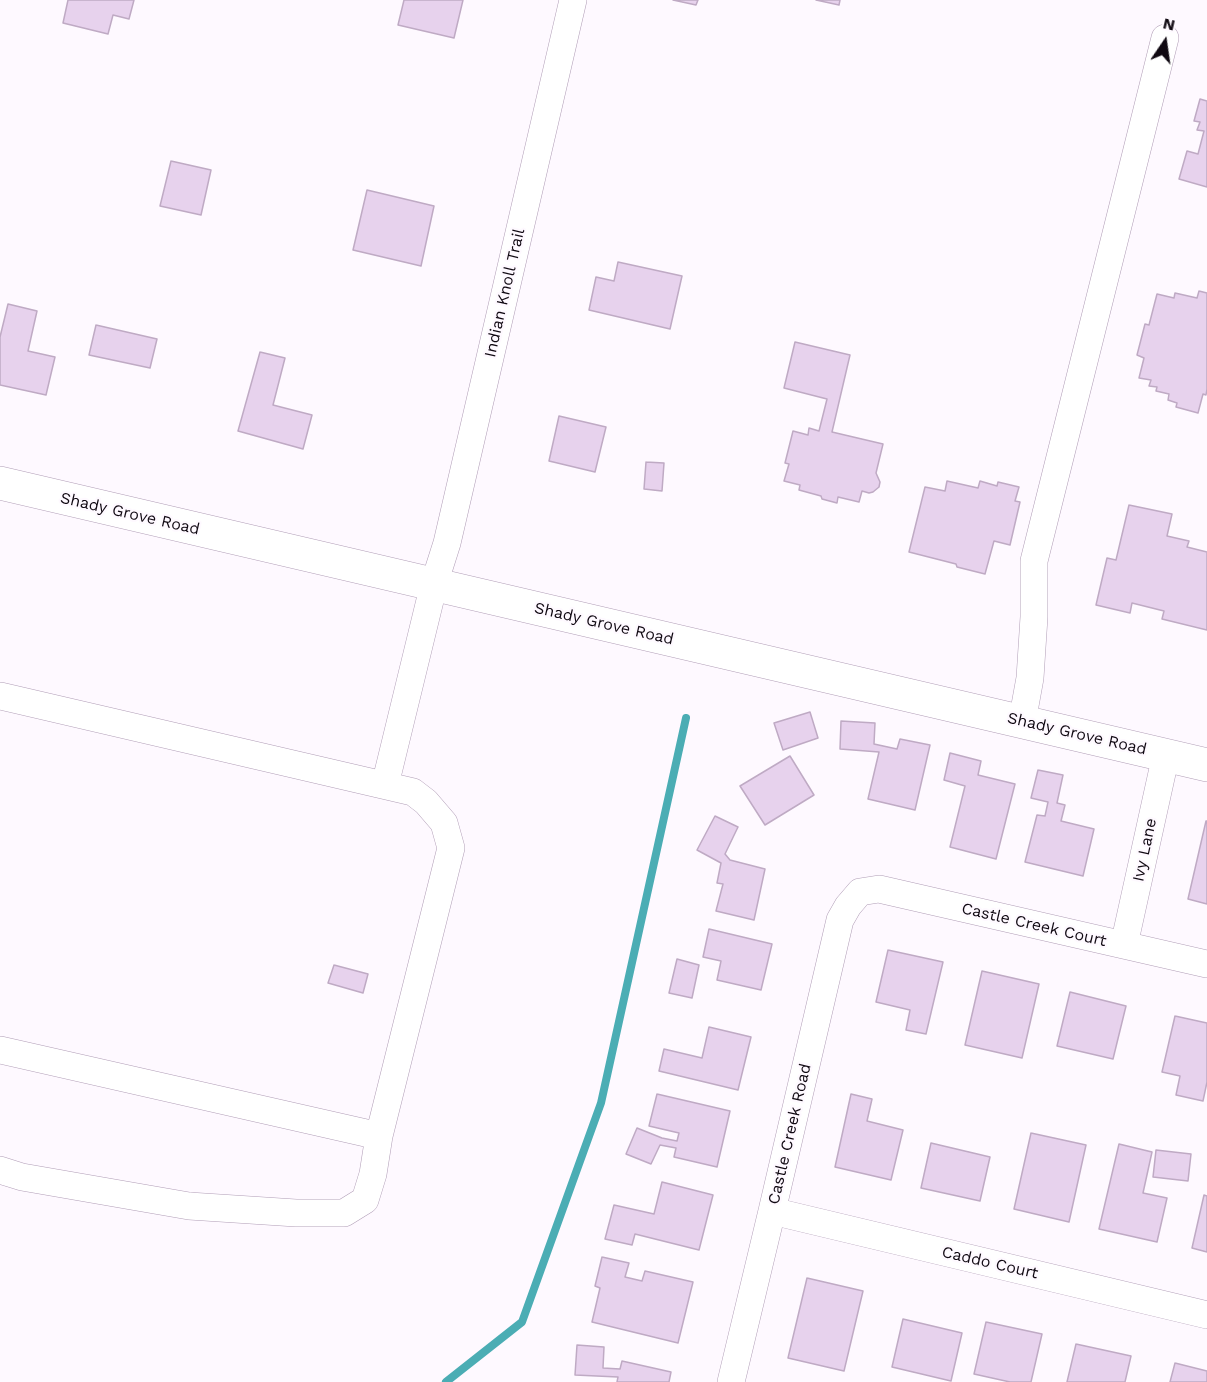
<!DOCTYPE html>
<html>
<head>
<meta charset="utf-8">
<style>
  body { margin:0 }
  #map { position:relative; width:1207px; height:1382px; overflow:hidden; background:#fef9ff; font-family:"Work Sans",sans-serif }
  canvas { display:block }
  .north { position:absolute; left:1135px; top:12px; width:60px; height:60px; -webkit-text-stroke:4px #fef9ff; paint-order:stroke; rotate:13deg; font-size:16px; font-weight:700; line-height:24px; text-align:center; color:#100912 }
  .north::after { content:''; display:block; margin:auto; width:21px; height:27px; background:#100912; clip-path:polygon(50% 0,100% 100%,50% 72%,0 100%) }
</style>
</head>
<body>
<div id="map">
<canvas width="1207" height="1382"></canvas>
<div class="north">N</div>
</div>
<script>
const ctx = document.querySelector('canvas').getContext('2d');
ctx.lineJoin = 'round';
function toPath(rows) {
  const path = new Path2D();
  for (const r of rows) {
    path.moveTo(r[0], r[1]);
    for (let i = 2; i < r.length; i += 2) path.lineTo(r[i], r[i + 1]);
  }
  return path;
}
function trace(path, color, width, dash) {
  ctx.strokeStyle = color;
  ctx.lineWidth = width;
  ctx.lineCap = dash ? 'butt' : 'round';
  ctx.setLineDash(dash || []);
  ctx.stroke(path);
}
function fillPath(path, color) {
  ctx.fillStyle = color;
  ctx.fill(path, 'evenodd');
}
function write(font, color, halo, rows, align = 'center') {
  ctx.font = font + ' "Work Sans",sans-serif';
  ctx.lineWidth = 4.5;
  ctx.setLineDash([]);
  ctx.textBaseline = 'middle';
  ctx.strokeStyle = halo;
  ctx.fillStyle = color;
  for (const [text, x, y, turn = 0] of rows) {
    ctx.save();
    ctx.translate(x, y);
    ctx.rotate((+turn || 0) * Math.PI / 180);
    ctx.textAlign = isNaN(turn) ? turn : align;
    if (halo) ctx.strokeText(text, 0, 0);
    ctx.fillText(text, 0, 0);
    ctx.restore();
  }
}
const stream = toPath([
  [446,1382,522,1322,601,1103,686,718]
]);
const building = toPath([
  [68,0,134,0,129,19,113,15,108,34,63,23,68,0],
  [404,0,463,0,454,38,398,25,404,0],
  [673,0,698,0,696,5,673,0],
  [816,0,840,0,839,5,816,0],
  [1200,99,1207,101,1207,187,1179,179,1187,151,1198,154,1204,131,1197,130,1200,122,1194,121,1200,99],
  [171,161,211,170,201,215,160,206,171,161],
  [367,190,434,206,421,266,353,250,367,190],
  [618,262,682,276,670,329,589,310,596,277,614,281,618,262],
  [1199,291,1207,293,1207,389,1206,395,1203,394,1198,413,1176,407,1177,403,1168,400,1169,394,1156,391,1157,387,1149,386,1151,380,1139,378,1144,358,1137,355,1145,324,1149,325,1157,294,1174,298,1175,293,1197,298,1199,291],
  [8,304,37,311,28,351,55,357,46,395,0,385,0,337,8,304],
  [96,325,157,339,150,368,89,355,96,325],
  [795,342,850,355,832,432,883,444,876,473,880,482,879,487,873,492,869,493,862,491,859,502,838,497,837,503,822,499,821,496,799,490,800,485,784,481,789,464,785,463,793,431,808,435,809,428,819,431,827,399,784,388,795,342],
  [260,352,285,358,273,405,312,415,303,449,238,431,260,352],
  [559,416,606,427,595,472,549,461,559,416],
  [646,462,664,463,662,491,644,489,646,462],
  [947,481,978,488,980,481,997,486,998,482,1019,487,1015,501,1020,502,1010,545,994,541,985,574,957,567,956,564,909,552,925,487,945,491,947,481],
  [1129,505,1172,514,1167,536,1189,541,1187,547,1207,552,1207,630,1162,619,1164,611,1132,603,1130,613,1096,605,1107,558,1116,560,1129,505],
  [810,712,818,738,783,750,774,723,810,712],
  [841,721,875,723,874,744,897,749,900,739,930,745,915,810,868,799,879,752,840,749,841,721],
  [950,753,981,761,978,775,1015,784,996,859,950,847,965,786,944,780,950,753],
  [790,756,814,795,765,825,740,786,790,756],
  [1038,770,1063,775,1057,803,1065,805,1061,821,1094,829,1083,876,1025,862,1037,815,1045,816,1048,802,1031,798,1038,770],
  [715,816,738,827,725,854,730,860,765,869,754,920,716,911,723,884,717,883,721,863,697,850,715,816],
  [1206,821,1207,821,1207,904,1188,899,1206,821],
  [709,929,772,944,761,990,717,980,721,961,703,957,709,929],
  [888,950,943,962,926,1034,906,1030,910,1010,876,1002,888,950],
  [677,959,699,965,692,998,669,993,677,959],
  [334,965,368,974,363,993,328,983,334,965],
  [982,971,1039,984,1022,1058,965,1045,982,971],
  [1070,992,1126,1006,1113,1059,1057,1046,1070,992],
  [1175,1016,1207,1023,1207,1082,1203,1101,1176,1095,1180,1076,1162,1072,1175,1016],
  [709,1027,751,1037,738,1090,659,1071,664,1049,702,1058,709,1027],
  [657,1094,730,1111,717,1167,674,1157,676,1148,660,1145,651,1164,626,1154,637,1128,662,1138,677,1141,679,1133,649,1126,657,1094],
  [851,1094,872,1099,867,1121,903,1130,891,1180,835,1167,851,1094],
  [1031,1133,1086,1145,1069,1222,1014,1209,1031,1133],
  [931,1143,990,1157,980,1201,921,1188,931,1143],
  [1119,1144,1152,1152,1143,1193,1167,1198,1157,1242,1099,1229,1119,1144],
  [1156,1150,1191,1154,1188,1181,1153,1177,1156,1150],
  [662,1182,713,1195,699,1250,635,1234,632,1245,605,1239,614,1205,654,1214,662,1182],
  [1204,1195,1207,1196,1207,1252,1192,1248,1204,1195],
  [602,1257,629,1263,625,1277,642,1281,645,1271,693,1282,678,1343,592,1322,600,1288,595,1286,602,1257],
  [807,1278,863,1291,844,1371,788,1358,807,1278],
  [903,1319,962,1333,951,1381,892,1367,903,1319],
  [986,1322,1042,1334,1031,1382,1010,1382,974,1374,986,1322],
  [1076,1344,1131,1356,1125,1382,1067,1382,1076,1344],
  [577,1345,604,1347,603,1368,620,1369,622,1361,671,1372,669,1382,617,1382,618,1377,575,1375,577,1345],
  [1175,1363,1207,1371,1207,1382,1170,1382,1175,1363]
]);
const street = toPath([
  [0,696,413,792,426,802,444,823,451,848,379,1136,0,1050],
  [1022,722,1030,678,1034,617,1034,561,1165,38],
  [385,785,434,584,447,543,573,0],
  [1124,945,1166,755],
  [0,1170,22,1177,189,1206,296,1213,344,1213,365,1200,373,1174,379,1136],
  [772,1211,1207,1315],
  [731,1382,772,1211,840,920,848,906,860,892,879,889,1207,964]
]);
const secondary = toPath([
  [0,483,1207,765]
]);
const streetNames = [
  ["Indian Knoll Trail",505,293,-77],
  ["Shady Grove Road",130,514,13],
  ["Shady Grove Road",604,624,13],
  ["Shady Grove Road",1077,734,13],
  ["Ivy Lane",1145,850,-78],
  ["Castle Creek Court",1034,925,13],
  ["Castle Creek Road",790,1134,-77],
  ["Caddo Court",990,1263,13]
];
trace(stream, '#4badb4', 8);
fillPath(building, '#e7d2ed');
trace(building, '#bfaac4', 1.5);
trace(street, '#b19eb7', 28);
trace(secondary, '#b19eb7', 34);
trace(street, '#fff', 27);
trace(secondary, '#fff', 33);
write('16px', '#100912', '#fef9ff', streetNames);
</script>
</body>
</html>
